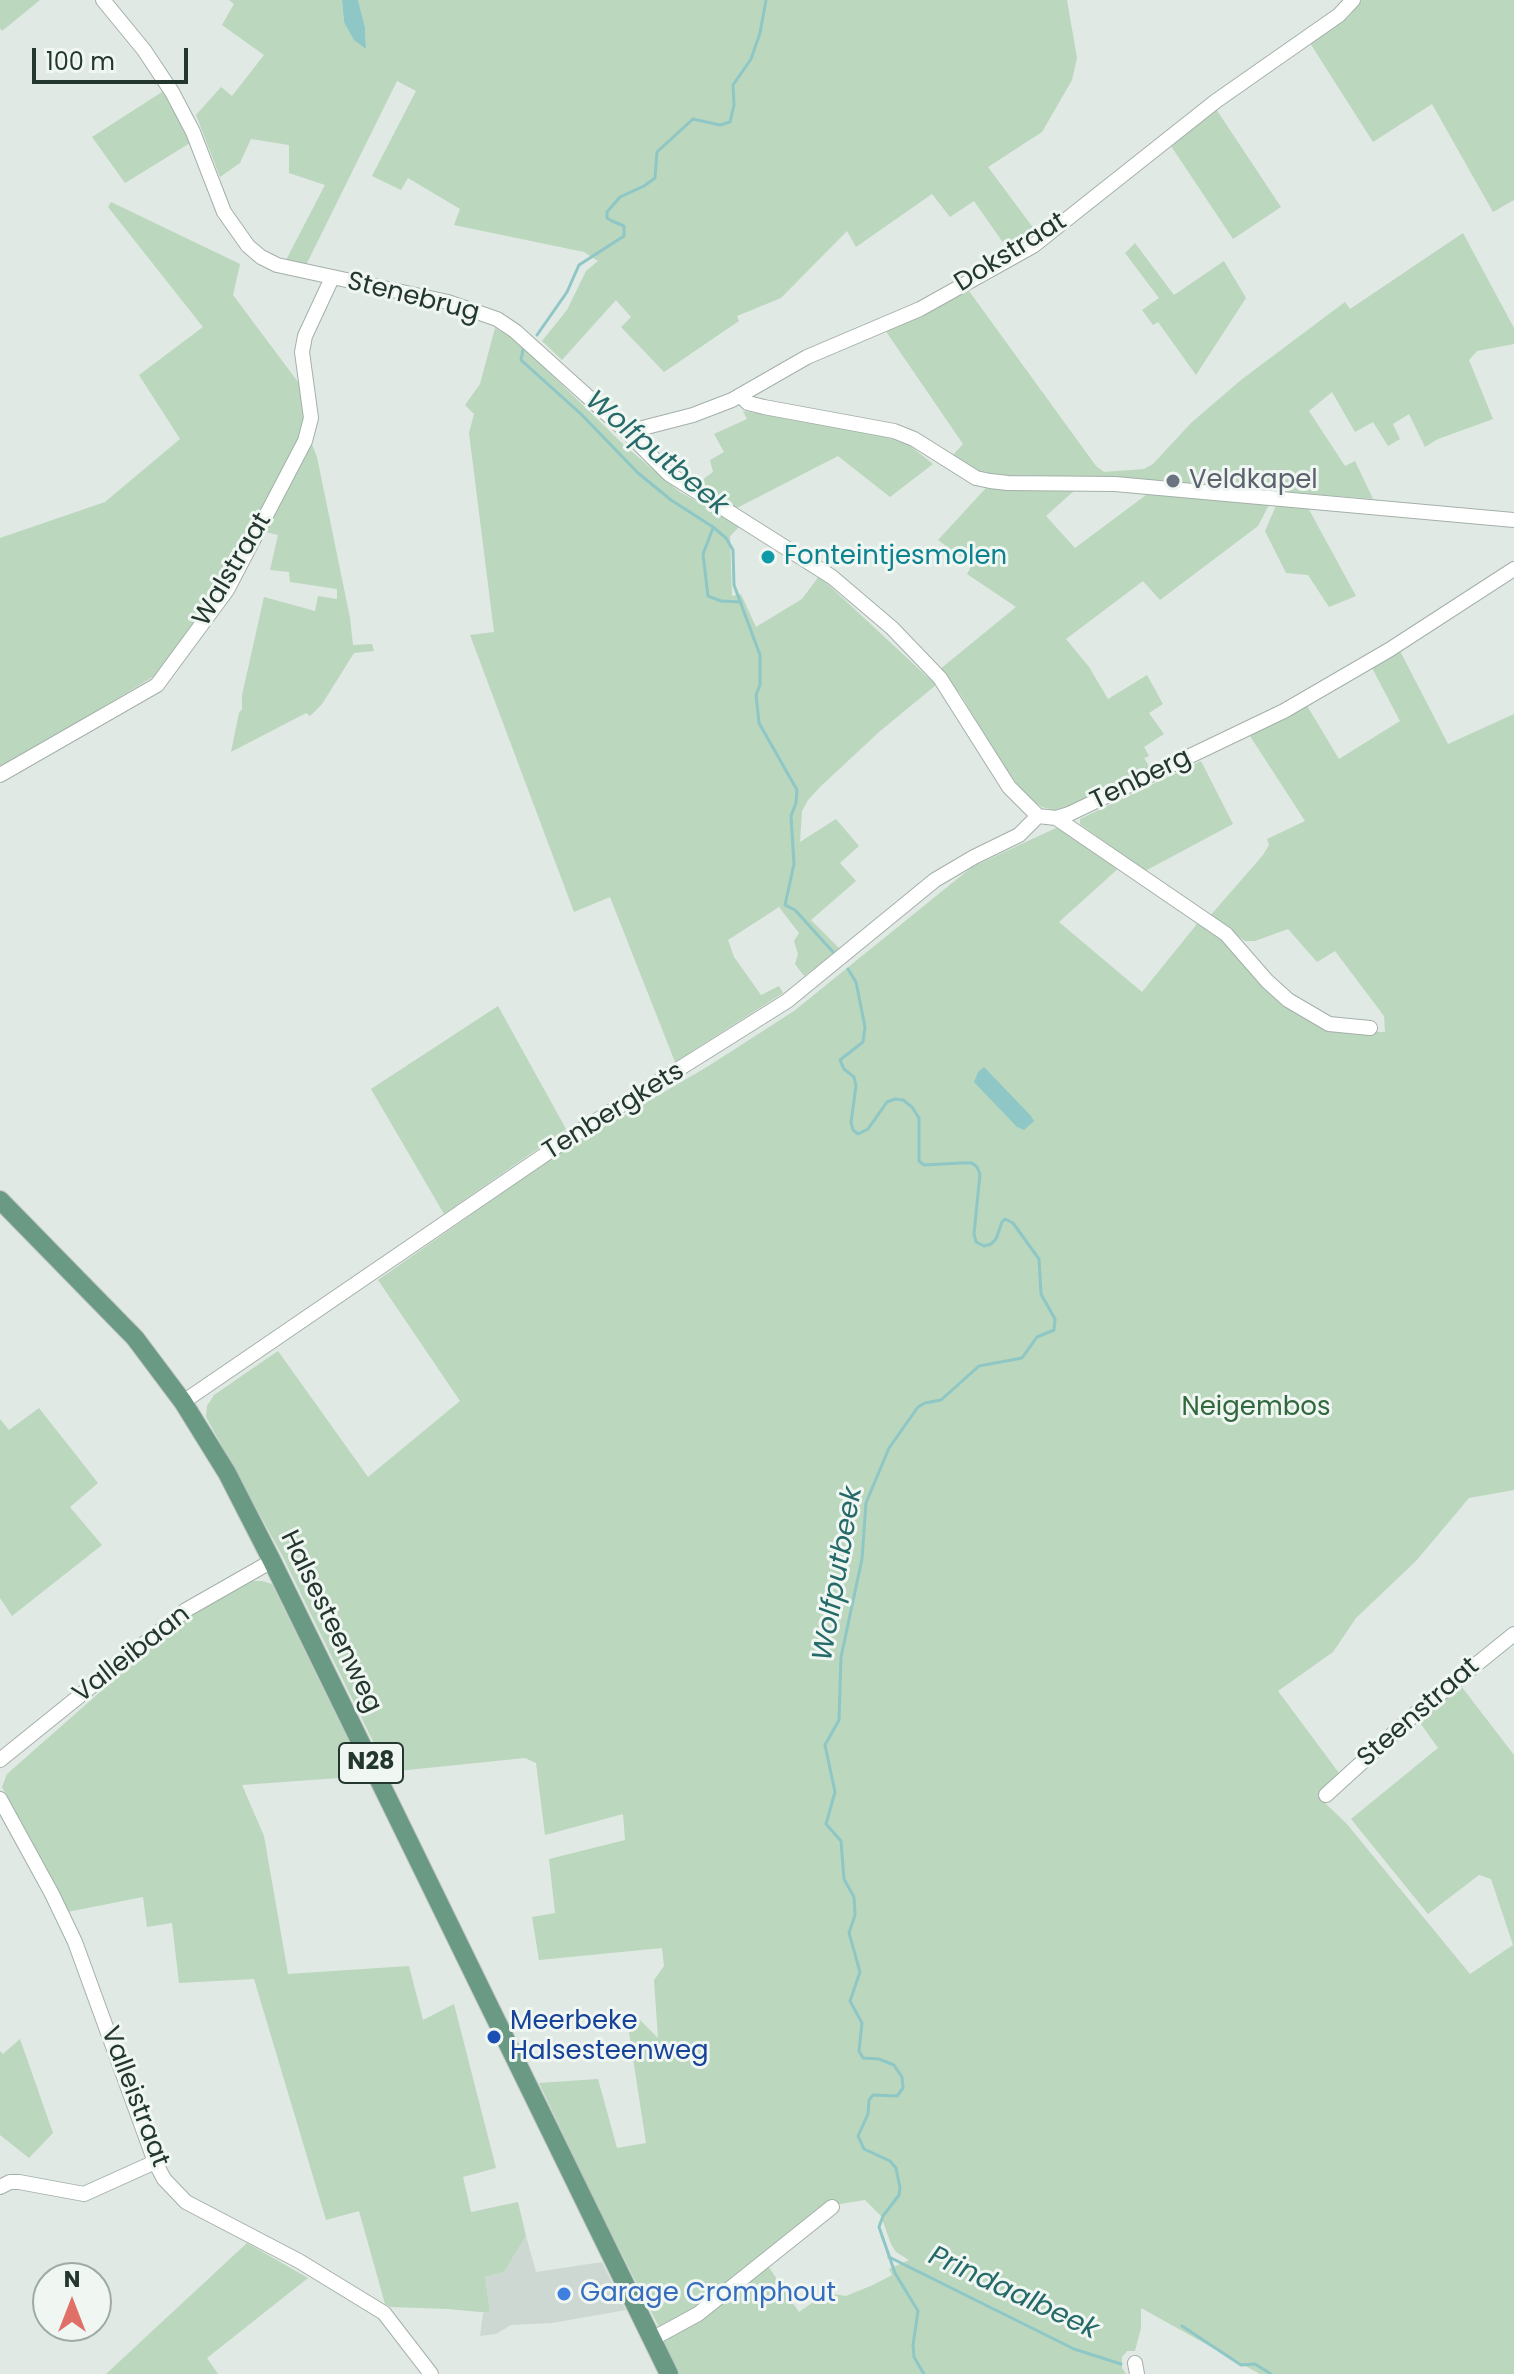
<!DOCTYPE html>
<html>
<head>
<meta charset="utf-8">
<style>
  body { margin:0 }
  #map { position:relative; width:1514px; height:2374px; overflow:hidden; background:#e0e9e3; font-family:Poppins,sans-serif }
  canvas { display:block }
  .north { position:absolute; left:32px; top:2262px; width:80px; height:80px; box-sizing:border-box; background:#f0f6f2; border:2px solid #9eaaa4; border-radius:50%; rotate:0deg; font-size:22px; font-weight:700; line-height:32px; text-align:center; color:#23372e }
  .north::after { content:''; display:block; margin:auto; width:28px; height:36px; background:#df6f67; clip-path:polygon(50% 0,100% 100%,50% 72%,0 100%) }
  .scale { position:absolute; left:32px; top:48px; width:156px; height:36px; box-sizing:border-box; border:4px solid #23372e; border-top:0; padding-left:10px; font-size:24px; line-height:28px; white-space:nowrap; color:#23372e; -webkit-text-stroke:6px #f0f6f2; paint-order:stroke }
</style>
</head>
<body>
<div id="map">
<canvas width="1514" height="2374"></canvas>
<div class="north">N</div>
<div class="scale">100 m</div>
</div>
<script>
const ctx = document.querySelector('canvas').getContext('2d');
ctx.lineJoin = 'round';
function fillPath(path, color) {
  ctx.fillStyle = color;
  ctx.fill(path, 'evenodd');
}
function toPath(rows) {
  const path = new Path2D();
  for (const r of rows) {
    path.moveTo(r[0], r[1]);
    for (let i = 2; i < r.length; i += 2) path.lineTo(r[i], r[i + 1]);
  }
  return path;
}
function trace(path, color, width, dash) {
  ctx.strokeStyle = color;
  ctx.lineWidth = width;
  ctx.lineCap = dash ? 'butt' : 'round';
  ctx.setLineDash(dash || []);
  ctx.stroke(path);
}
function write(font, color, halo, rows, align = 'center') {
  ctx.font = font + ' Poppins,sans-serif';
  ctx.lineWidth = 6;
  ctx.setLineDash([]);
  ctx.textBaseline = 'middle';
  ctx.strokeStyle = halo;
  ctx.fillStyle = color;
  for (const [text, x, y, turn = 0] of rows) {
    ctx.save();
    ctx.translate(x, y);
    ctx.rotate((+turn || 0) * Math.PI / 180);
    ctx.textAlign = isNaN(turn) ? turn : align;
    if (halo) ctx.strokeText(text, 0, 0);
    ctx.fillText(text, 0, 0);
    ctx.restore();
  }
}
const built = toPath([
  [526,2236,536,2272,602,2262,626,2310,552,2323,511,2325,496,2334,480,2336,483,2313,490,2313,485,2277,504,2272]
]);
const green = toPath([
  [0,0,40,0,2,31,0,28],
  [229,0,342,0,344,22,366,48,365,27,358,0,1067,0,1077,58,1072,80,1042,132,988,167,1040,237,1011,254,974,201,950,217,932,194,856,247,847,231,781,298,737,316,739,321,664,372,621,327,631,317,616,300,562,360,542,341,567,310,586,271,598,261,584,252,454,225,460,209,408,178,401,190,372,176,416,91,397,81,306,265,286,260,325,185,289,173,289,145,251,139,240,163,220,177,196,115,221,87,232,96,264,55,222,25,234,4],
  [1362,0,1514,0,1514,200,1493,212,1432,104,1373,142,1310,43,1348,18],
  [165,90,190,143,125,183,92,137],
  [1216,109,1281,207,1233,239,1171,146],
  [111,202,240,264,233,295,301,386,305,415,300,437,219,590,161,672,0,769,0,538,105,502,180,439,139,375,203,327,108,207],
  [1463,233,1514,328,1514,344,1477,351,1469,360,1493,419,1438,439,1425,447,1409,414,1393,424,1400,439,1388,446,1373,422,1355,432,1332,392,1309,411,1345,466,1355,461,1373,499,1104,477,1014,478,976,471,951,457,963,444,885,330,969,291,1096,466,1104,472,1144,469,1153,464,1192,422,1241,380,1345,302,1350,309],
  [1135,243,1174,295,1224,261,1246,298,1196,375,1158,322,1153,325,1142,310,1159,298,1125,253],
  [495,328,518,342,625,446,680,492,740,526,730,536,732,596,741,594,756,627,802,599,819,576,936,685,879,732,820,787,808,800,802,811,800,842,836,819,859,846,840,863,856,881,811,920,840,949,804,976,795,964,798,954,794,941,799,933,779,907,728,940,734,957,761,995,779,986,783,993,675,1062,610,897,574,912,470,635,494,632,469,433,474,414,465,405,480,384],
  [743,411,852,428,883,436,909,445,933,464,890,497,838,456,735,509,695,485,713,472,710,460,724,452,714,434,747,419],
  [310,439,317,457,350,618,353,645,372,644,374,651,354,653,322,704,310,716,306,713,231,752,239,713,242,709,242,695,264,597,315,611,318,596,337,599,337,589,290,582,289,572,270,570,278,535,262,531],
  [986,488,1012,491,1076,489,1046,516,1075,548,1154,489,1271,501,1258,526,1160,600,1143,581,1066,639,1089,667,1108,699,1147,675,1163,704,1149,713,1164,734,1144,747,1149,756,1144,758,1151,769,1069,806,1054,810,1042,807,1029,799,1003,766,961,695,939,670,1016,607,967,574,972,565,938,540],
  [1278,501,1306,504,1356,596,1329,607,1308,575,1286,573,1265,531],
  [1400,651,1448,744,1514,714,1514,1490,1469,1498,1416,1561,1356,1618,1333,1652,1278,1691,1339,1773,1323,1792,1326,1804,1346,1823,1470,1974,1513,1945,1491,1879,1479,1875,1428,1914,1351,1819,1438,1748,1416,1717,1458,1682,1514,1755,1514,2374,1260,2374,1141,2308,1141,2328,1135,2351,1127,2351,1122,2357,1122,2368,1126,2374,677,2374,661,2340,768,2266,799,2312,826,2293,846,2296,873,2285,892,2275,889,2269,909,2260,896,2252,891,2244,881,2216,865,2200,840,2204,825,2203,695,2307,659,2327,594,2200,539,2083,598,2079,617,2148,646,2143,629,2032,633,2013,658,2038,654,1980,664,1966,662,1948,539,1960,532,1917,555,1913,549,1859,625,1840,623,1814,545,1835,536,1763,525,1758,388,1772,283,1557,206,1417,207,1406,214,1395,278,1351,368,1477,460,1401,378,1280,559,1153,707,1067,794,1011,972,867,1056,828,1068,831,1121,866,1059,922,1142,992,1201,919,1248,965,1343,1031,1385,1032,1384,1016,1335,951,1317,962,1288,929,1255,941,1245,941,1210,916,1263,855,1269,845,1267,839,1305,821,1250,736,1306,704,1339,759,1400,721,1371,666],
  [1201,761,1233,824,1145,871,1080,824,1080,819],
  [498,1006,566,1129,444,1214,371,1089],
  [39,1408,98,1483,70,1507,102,1545,12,1616,0,1598,0,1419,9,1430],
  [247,1581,262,1581,272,1584,366,1776,242,1785,264,1836,288,1974,409,1966,423,2020,454,2004,496,2168,463,2177,471,2212,518,2202,526,2236,504,2272,485,2277,490,2313,448,2309,391,2307,385,2304,359,2211,326,2220,254,1979,179,1983,172,1923,147,1927,143,1897,67,1912,2,1787,7,1774,192,1611],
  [20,2039,53,2133,29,2158,0,2135,0,2051,3,2054],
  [247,2243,308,2278,207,2358,218,2374,106,2374]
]);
const water = toPath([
  [342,0,358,0,365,27,366,49,354,40,344,22],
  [984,1067,1031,1116,1034,1121,1024,1130,1017,1127,974,1082,978,1072]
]);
const stream = toPath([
  [537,335,567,292,579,265,624,236,624,226,612,221,607,218,607,212,620,197,644,186,655,178,657,152,693,119,720,125,730,122,734,105,733,85,751,59,760,33,766,0],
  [523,350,521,360,582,415,638,473,671,500,713,527,726,538,733,550,734,585,760,655,760,685,756,695,759,723,797,790,796,803,791,816,794,864,785,905,795,910,833,952],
  [713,528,703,554,708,596,721,601,741,602],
  [848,969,856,982,865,1027,863,1042,840,1060,844,1069,854,1077,856,1086,851,1122,853,1130,858,1134,868,1129,887,1102,895,1099,903,1100,912,1107,919,1118,919,1161,924,1165,961,1163,972,1163,977,1167,980,1174,974,1234,976,1242,984,1246,991,1244,996,1239,1002,1222,1005,1219,1013,1223,1039,1259,1041,1294,1055,1319,1054,1330,1037,1337,1022,1358,979,1366,941,1400,925,1403,918,1407,889,1448,866,1503,862,1559,841,1657,839,1720,825,1745,835,1792,826,1824,841,1841,844,1879,854,1897,855,1915,849,1933,860,1972,850,2001,862,2023,859,2051,863,2058,879,2059,894,2065,902,2077,903,2088,897,2096,873,2095,869,2100,868,2114,858,2136,864,2149,890,2161,896,2168,900,2188,899,2195,883,2216,879,2227,895,2273,918,2311,913,2345,914,2357,924,2374],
  [889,2257,1074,2349,1121,2364],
  [1182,2326,1241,2365,1255,2364,1271,2374]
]);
const minor = toPath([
  [103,0,144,50,172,92,193,132,224,212,248,246,261,257,277,265,448,302,497,319,515,331,627,432,669,474,832,577,892,628,940,678,1009,787,1038,816,1056,818,1069,814,1284,711,1389,650,1514,569],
  [741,396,748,403,764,407,894,431,914,439,976,478,990,481,1008,483,1115,484,1514,520],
  [627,432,693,415,732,400,807,357,920,309,1033,246,1216,101,1339,15,1353,0],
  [0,775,157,685,227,590,305,441,311,418,302,352,305,336,332,278],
  [1056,818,1226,934,1267,981,1288,1000,1329,1024,1370,1028],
  [183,1402,572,1136,787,1001,935,880,974,857,1019,835,1038,816],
  [0,1760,186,1610,272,1561],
  [1326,1795,1415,1714,1514,1634],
  [0,1799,52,1894,75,1942,155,2162,164,2179,186,2202,299,2261,384,2313,431,2374],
  [0,2187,10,2182,19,2182,84,2194,155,2162],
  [652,2339,698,2314,832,2207],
  [1135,2363,1137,2374]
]);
const major = toPath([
  [0,1200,135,1338,183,1402,227,1473,272,1561,669,2374]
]);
const markers = [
  [1173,481,8,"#6b7280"],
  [768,557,8,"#0f9aa8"],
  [494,2037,8,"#1a4fb4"],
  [564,2294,8,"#3f7fe0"]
];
const shields = [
  [371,1763,64]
];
const shieldNames = [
  ["N28",371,1763]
];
const streetNames = [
  ["Dokstraat",1011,253,-32],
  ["Stenebrug",413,298,14],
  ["Walstraat",233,570,-59],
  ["Tenberg",1141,780,-26],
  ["Tenbergkets",614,1112,-32],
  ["Halsesteenweg",330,1622,64],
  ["Valleibaan",132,1655,-38],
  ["Steenstraat",1419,1713,-41],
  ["Valleistraat",134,2097,69]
];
const worshipNames = [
  ["Veldkapel",1189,481]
];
const cultureNames = [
  ["Fonteintjesmolen",784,557]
];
const parkNames = [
  ["Neigembos",1256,1408]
];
const transitNames = [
  ["Meerbeke",510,2022],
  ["Halsesteenweg",510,2052]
];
const shopNames = [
  ["Garage Cromphout",580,2294]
];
const waterNames = [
  ["Wolfputbeek",656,454,40],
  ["Wolfputbeek",839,1574,-80],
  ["Prindaalbeek",1013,2294,25]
];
fillPath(built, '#ced8d2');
fillPath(green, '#bbd7be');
fillPath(water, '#8ec7c6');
trace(stream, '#8ec7c6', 3);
trace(minor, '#a4b0a9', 16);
trace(major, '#bdc3c0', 20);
trace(minor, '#fff', 14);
trace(major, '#6a9984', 18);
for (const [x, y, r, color] of markers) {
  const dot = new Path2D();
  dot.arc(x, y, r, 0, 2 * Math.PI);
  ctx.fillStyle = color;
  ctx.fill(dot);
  trace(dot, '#f0f6f2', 3);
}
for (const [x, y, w] of shields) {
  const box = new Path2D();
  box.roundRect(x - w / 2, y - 20, w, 40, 6);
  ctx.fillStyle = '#f0f6f2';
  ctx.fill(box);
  trace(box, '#23372e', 2);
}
write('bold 24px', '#23372e', null, shieldNames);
write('26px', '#23372e', '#f0f6f2', streetNames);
write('26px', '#5b616d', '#f0f6f2', worshipNames, 'left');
write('26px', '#0d838f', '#f0f6f2', cultureNames, 'left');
write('26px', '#32683d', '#f0f6f2', parkNames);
write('26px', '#164399', '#f0f6f2', transitNames, 'left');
write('26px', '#366cbe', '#f0f6f2', shopNames, 'left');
write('italic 28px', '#256a69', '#f0f6f2', waterNames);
</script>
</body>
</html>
